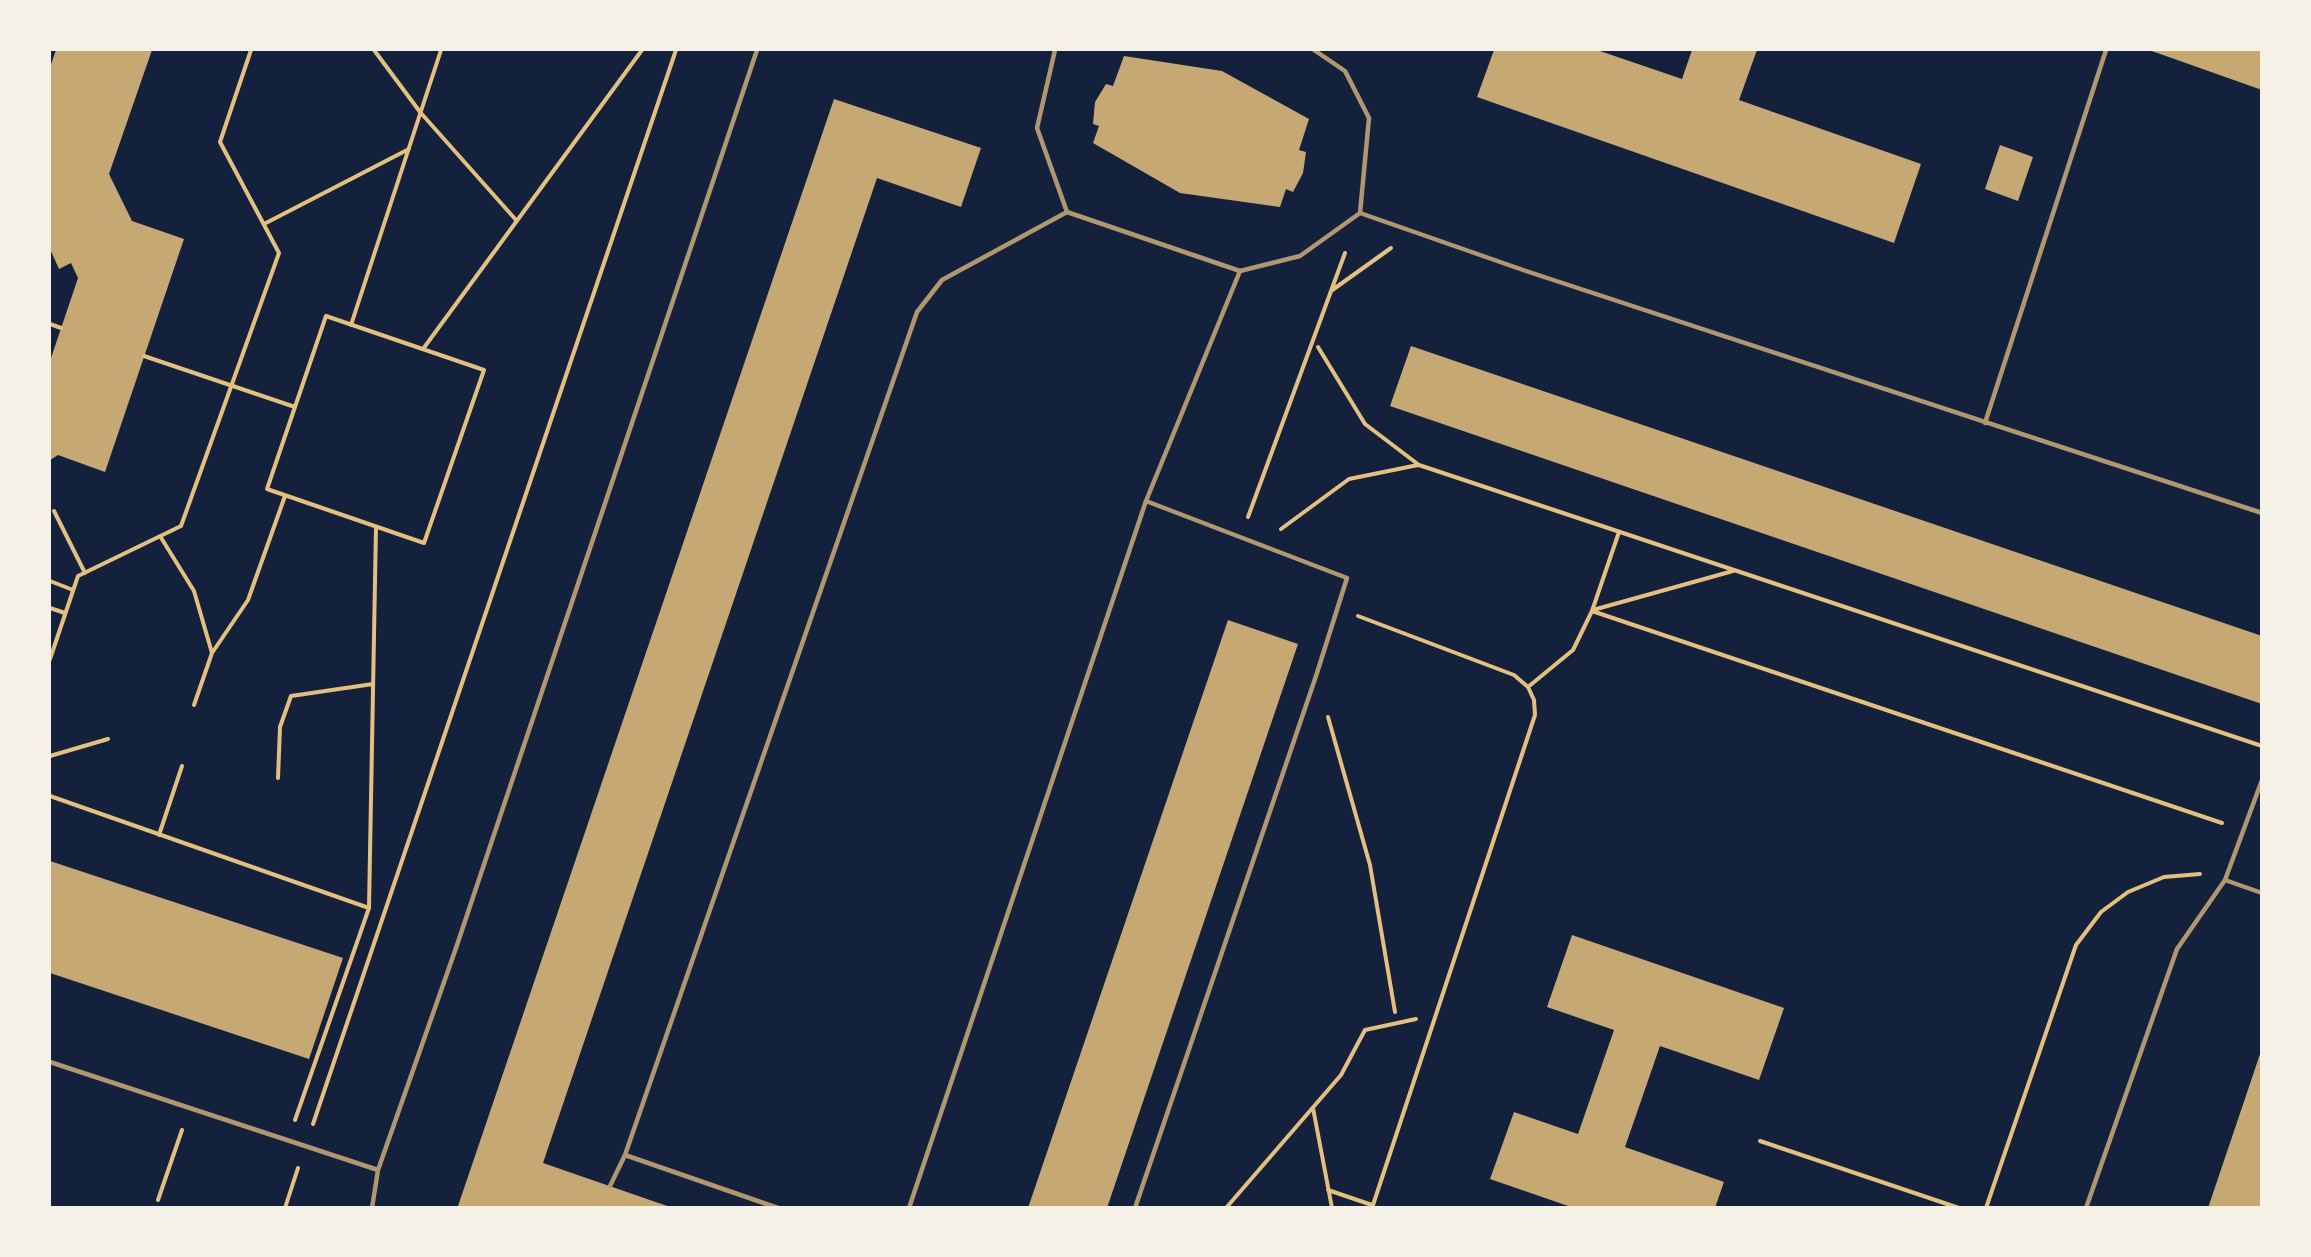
<!DOCTYPE html>
<html>
<head>
<meta charset="utf-8">
<style>
  body { margin:0 }
  #map { position:relative; width:2311px; height:1257px; overflow:hidden; background:#14213d; font-family:"Source Sans 3",sans-serif }
  canvas { display:block }
  .frame { position:absolute; inset:0; border:51px solid #f6f1e7; pointer-events:none }
</style>
</head>
<body>
<div id="map">
<canvas width="2311" height="1257"></canvas>
<div class="frame"></div>
</div>
<script>
const ctx = document.querySelector('canvas').getContext('2d');
ctx.lineJoin = 'round';
function fillPath(path, color) {
  ctx.fillStyle = color;
  ctx.fill(path, 'evenodd');
}
function toPath(rows) {
  const path = new Path2D();
  for (const r of rows) {
    path.moveTo(r[0], r[1]);
    for (let i = 2; i < r.length; i += 2) path.lineTo(r[i], r[i + 1]);
  }
  return path;
}
function trace(path, color, width, dash) {
  ctx.strokeStyle = color;
  ctx.lineWidth = width;
  ctx.lineCap = dash ? 'butt' : 'round';
  ctx.setLineDash(dash || []);
  ctx.stroke(path);
}
const building = toPath([
  [56,50,152,50,109,174,132,221,184,239,105,472,58,455,50,460,50,361,78,278,71,263,59,269,50,249,50,67],
  [1494,50,1597,50,1682,79,1692,50,1757,50,1739,100,1921,164,1894,243,1477,97],
  [2149,50,2262,50,2262,90],
  [1124,56,1222,71,1309,119,1299,150,1306,152,1303,173,1293,192,1286,189,1280,207,1180,193,1093,143,1099,126,1093,124,1095,102,1106,84,1113,86],
  [834,99,981,148,961,207,877,178,543,1163,673,1208,458,1206],
  [2000,145,2033,157,2018,201,1985,189],
  [1411,346,2262,636,2262,704,1390,406],
  [1228,620,1298,644,1107,1208,1028,1208],
  [50,861,343,958,309,1059,50,973],
  [1572,935,1784,1008,1759,1080,1660,1046,1625,1147,1724,1182,1715,1208,1574,1208,1490,1179,1514,1112,1578,1134,1614,1030,1547,1007],
  [2261,1051,2262,1208,2208,1208,2256,1066]
]);
const path = toPath([
  [374,50,420,112,516,220],
  [264,224,409,149],
  [1331,291,1391,248],
  [326,316,484,370,424,543,267,489,326,316],
  [50,324,61,328],
  [351,325,441,50],
  [1318,347,1365,424,1419,465,2262,746],
  [423,349,642,50],
  [144,356,295,407],
  [54,511,85,573],
  [1248,517,1345,253],
  [1281,529,1349,479,1418,465],
  [160,536,194,591,212,653],
  [50,581,73,590],
  [50,608,65,613],
  [1593,610,1733,571],
  [1592,611,2222,823],
  [1358,616,1514,675,1528,687,1534,700,1535,715,1372,1208],
  [50,659,78,576,181,526,279,253,220,142,251,50],
  [1528,687,1573,650,1592,611,1619,532],
  [194,705,212,653,248,600,285,496],
  [1328,717,1370,865,1395,1012],
  [50,756,108,739],
  [278,778,280,727,291,696,373,684],
  [50,796,369,908],
  [159,835,182,766],
  [1313,1108,1332,1208],
  [295,1120,369,908,376,527],
  [313,1124,676,50],
  [1760,1141,1959,1208],
  [1328,1190,1372,1205],
  [158,1200,182,1130],
  [285,1208,298,1168],
  [1226,1208,1341,1075,1365,1030,1416,1019],
  [1986,1208,2076,945,2101,912,2128,892,2164,877,2200,874]
]);
const service = toPath([
  [1067,212,1240,271],
  [1360,213,1526,271,2262,513],
  [1985,423,2106,50],
  [2225,880,2262,893],
  [50,1062,378,1170,372,1208],
  [625,1155,778,1208],
  [378,1170,456,948,757,50],
  [610,1186,625,1155,917,312,942,280,1067,212,1037,128,1055,50],
  [909,1208,1146,501,1240,271,1300,256,1360,213,1369,118,1345,71,1314,50],
  [1135,1208,1316,676,1347,578,1146,501],
  [2086,1208,2177,949,2225,880,2262,780]
]);
fillPath(building, '#c6a872');
trace(path, '#e5c07b', 4);
trace(service, '#b1986c', 4.5);
</script>
</body>
</html>
